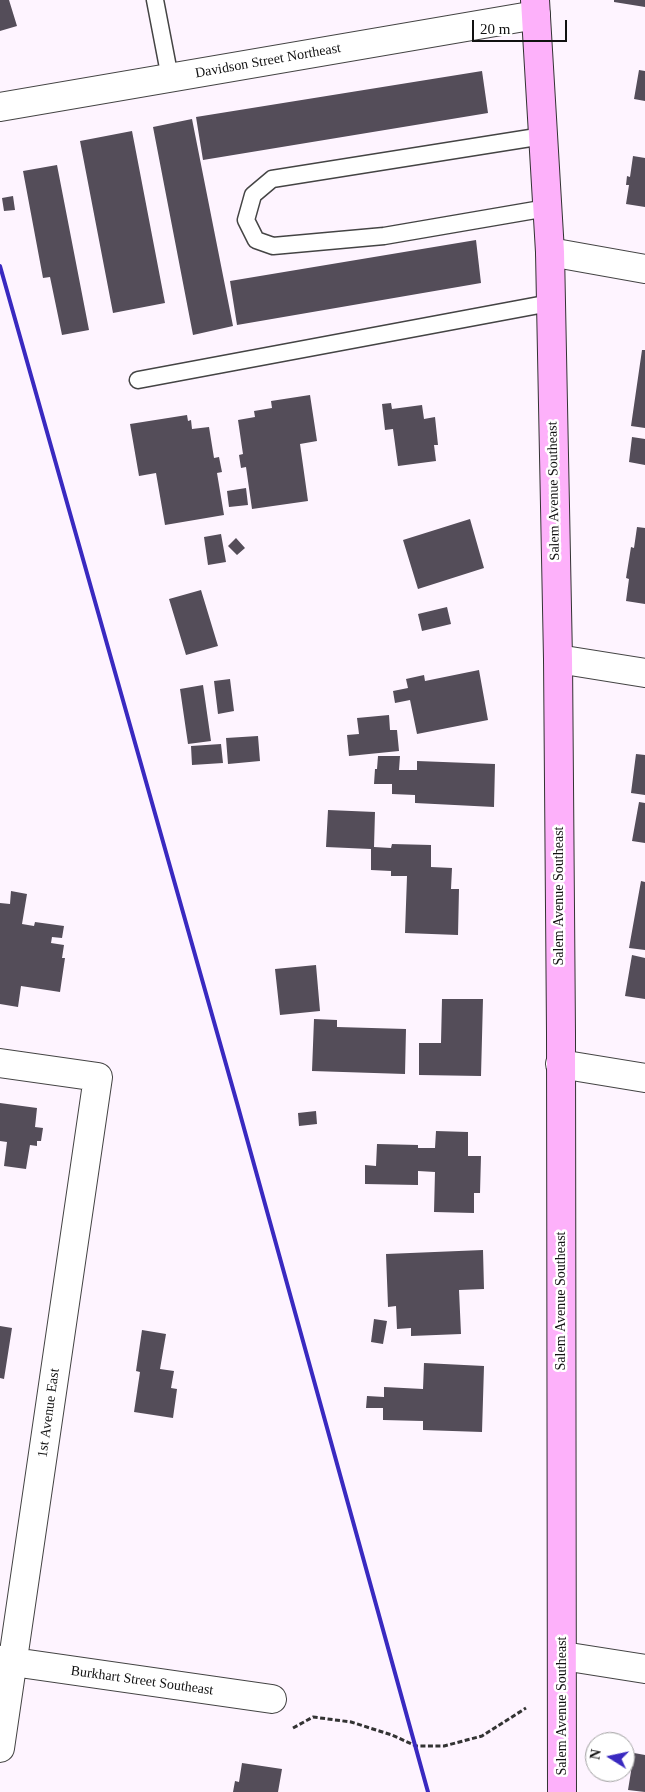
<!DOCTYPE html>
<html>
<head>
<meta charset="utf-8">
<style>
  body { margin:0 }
  #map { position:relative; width:645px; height:1792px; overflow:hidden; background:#fef4ff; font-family:Georgia,serif }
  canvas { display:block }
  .north { position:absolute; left:585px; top:1732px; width:50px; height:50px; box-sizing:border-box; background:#fff; border:1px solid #a0a0a0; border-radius:50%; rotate:280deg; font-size:14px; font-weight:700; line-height:20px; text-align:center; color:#111 }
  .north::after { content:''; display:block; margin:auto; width:18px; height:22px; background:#3929c0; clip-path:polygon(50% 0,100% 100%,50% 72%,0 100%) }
  .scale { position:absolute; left:472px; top:20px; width:95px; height:22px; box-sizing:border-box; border:2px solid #111; border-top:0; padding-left:6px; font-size:15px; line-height:18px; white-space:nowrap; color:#111; -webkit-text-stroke:4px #fff; paint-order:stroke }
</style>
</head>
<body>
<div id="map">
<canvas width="645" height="1792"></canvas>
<div class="north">N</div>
<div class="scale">20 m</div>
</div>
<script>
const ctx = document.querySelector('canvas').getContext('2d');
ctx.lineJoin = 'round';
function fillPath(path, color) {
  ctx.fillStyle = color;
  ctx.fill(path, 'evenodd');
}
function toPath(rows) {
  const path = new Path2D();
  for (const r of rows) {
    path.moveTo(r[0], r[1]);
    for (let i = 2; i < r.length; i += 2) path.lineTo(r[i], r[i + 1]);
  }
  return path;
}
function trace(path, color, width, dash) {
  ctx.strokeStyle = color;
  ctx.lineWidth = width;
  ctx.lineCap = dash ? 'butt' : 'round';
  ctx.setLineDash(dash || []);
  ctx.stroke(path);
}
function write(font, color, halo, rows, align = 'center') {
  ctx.font = font + ' Georgia,serif';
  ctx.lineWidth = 5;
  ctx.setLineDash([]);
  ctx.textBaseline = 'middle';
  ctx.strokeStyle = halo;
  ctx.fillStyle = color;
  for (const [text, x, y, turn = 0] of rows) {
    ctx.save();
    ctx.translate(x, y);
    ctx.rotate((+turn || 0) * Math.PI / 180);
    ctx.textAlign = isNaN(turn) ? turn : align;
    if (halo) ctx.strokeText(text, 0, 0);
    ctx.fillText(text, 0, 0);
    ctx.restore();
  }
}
const building = toPath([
  [0,0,9,0,17,26,0,31],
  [614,0,645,0,645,7,614,2],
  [639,70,645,71,645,101,634,99],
  [482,71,488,113,203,160,196,117],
  [192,119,233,326,193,335,153,127],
  [132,131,165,303,113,313,80,141],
  [633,156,645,158,645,207,626,204,629,185,626,185,627,176,630,177],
  [57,165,89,330,62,335,50,277,43,278,23,171],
  [13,196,15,210,4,211,2,198],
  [476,240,481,283,237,325,230,281],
  [642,350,645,350,645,428,631,426],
  [310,395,317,441,300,444,308,501,252,509,246,467,241,468,239,455,243,454,238,420,255,417,254,411,272,408,271,401],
  [391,403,392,409,422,405,424,419,435,417,438,445,434,445,436,461,398,466,393,429,385,430,382,404],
  [187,415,188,421,191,420,192,429,209,427,214,458,219,457,222,472,217,473,224,515,165,525,156,473,139,476,130,424],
  [632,437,645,439,645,465,629,462],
  [246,488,248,505,229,507,227,491],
  [470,519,484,568,418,589,403,540],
  [637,527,645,528,645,604,626,601,629,579,626,578,631,547,634,548],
  [221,534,226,562,208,565,204,537],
  [236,538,245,548,237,555,228,546],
  [201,590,218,646,186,655,169,599],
  [447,607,451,624,422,631,418,614],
  [479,670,488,720,417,734,410,700,395,703,393,691,408,688,406,679,424,675,425,681],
  [230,679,234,711,218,714,214,681],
  [203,685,211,741,188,744,180,689],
  [389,715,390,730,397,730,399,751,349,756,347,735,359,734,357,718],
  [258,736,260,761,228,764,226,738],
  [221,744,223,763,192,765,191,746],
  [636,754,645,755,645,795,631,793],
  [378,756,400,756,399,770,417,770,417,761,495,764,494,807,415,803,415,795,392,794,392,784,374,784,375,769,377,769],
  [639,802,645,803,645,843,632,841],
  [328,810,375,812,374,847,391,848,392,844,431,845,431,867,452,868,451,889,459,889,458,935,405,933,407,876,391,876,391,871,371,870,371,849,326,847],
  [641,881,645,882,645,950,629,948],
  [11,891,27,894,22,924,34,926,35,922,64,926,62,938,52,937,51,943,64,945,62,958,65,958,60,992,21,986,18,1007,0,1004,0,903,10,904],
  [632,955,645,958,645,999,625,996],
  [316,965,320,1011,280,1015,275,969],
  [442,999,483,999,481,1076,419,1075,419,1043,441,1043],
  [314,1019,337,1020,337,1027,406,1029,405,1074,312,1071],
  [0,1103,37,1108,35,1127,43,1128,41,1141,37,1141,37,1146,30,1145,26,1169,4,1166,7,1142,0,1141],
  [316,1111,317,1124,299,1126,298,1113],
  [436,1131,468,1132,468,1156,481,1156,480,1193,474,1193,474,1213,434,1212,435,1172,418,1171,418,1185,365,1184,365,1165,376,1166,377,1144,418,1145,418,1148,435,1148],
  [483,1250,484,1289,459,1290,461,1334,411,1336,411,1328,397,1329,396,1306,388,1307,386,1254],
  [374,1319,387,1321,383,1344,371,1342],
  [0,1326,12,1328,4,1379,0,1378],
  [142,1330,166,1334,160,1369,174,1371,171,1388,177,1389,173,1418,134,1412,140,1372,136,1371],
  [424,1363,484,1366,482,1432,423,1430,423,1421,383,1420,383,1408,366,1408,367,1396,384,1397,384,1387,423,1389],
  [634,1753,645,1755,645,1792,628,1790],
  [242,1763,282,1769,278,1792,233,1792,235,1781,239,1782]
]);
const path = toPath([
  [293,1728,313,1717,351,1722,392,1735,416,1746,444,1746,482,1736,526,1708]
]);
const service = toPath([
  [155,0,170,78],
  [543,136,272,179,253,195,246,220,256,240,273,246,384,236,547,208],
  [138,380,550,303]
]);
const minor = toPath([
  [550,252,645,269],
  [558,659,645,673],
  [0,1063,98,1077,0,1748],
  [560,1064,645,1078],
  [563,1656,645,1669],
  [0,1660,272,1699]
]);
const tertiary = toPath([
  [0,107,536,15]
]);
const secondary = toPath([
  [535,0,550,252,558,659,561,1033,562,1792]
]);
const rail = toPath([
  [0,266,237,1103,428,1792]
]);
const streetNames = [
  ["Davidson Street Northeast",268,61,-10],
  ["Salem Avenue Southeast",554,491,-91],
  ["Salem Avenue Southeast",559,896,-90],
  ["Salem Avenue Southeast",561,1301,-90],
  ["1st Avenue East",49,1413,-82],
  ["Burkhart Street Southeast",142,1681,8],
  ["Salem Avenue Southeast",562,1706,-90]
];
fillPath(building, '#544d59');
trace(service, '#444', 19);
trace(minor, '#444', 30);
trace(tertiary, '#444', 30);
trace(secondary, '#333', 30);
trace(path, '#333', 3, [5, 2.5]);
trace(service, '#fff', 16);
trace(minor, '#fff', 28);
trace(tertiary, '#fff', 28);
trace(secondary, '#fdb1fa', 28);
trace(rail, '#3929c0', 4);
write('14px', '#111', '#fff', streetNames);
</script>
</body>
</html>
